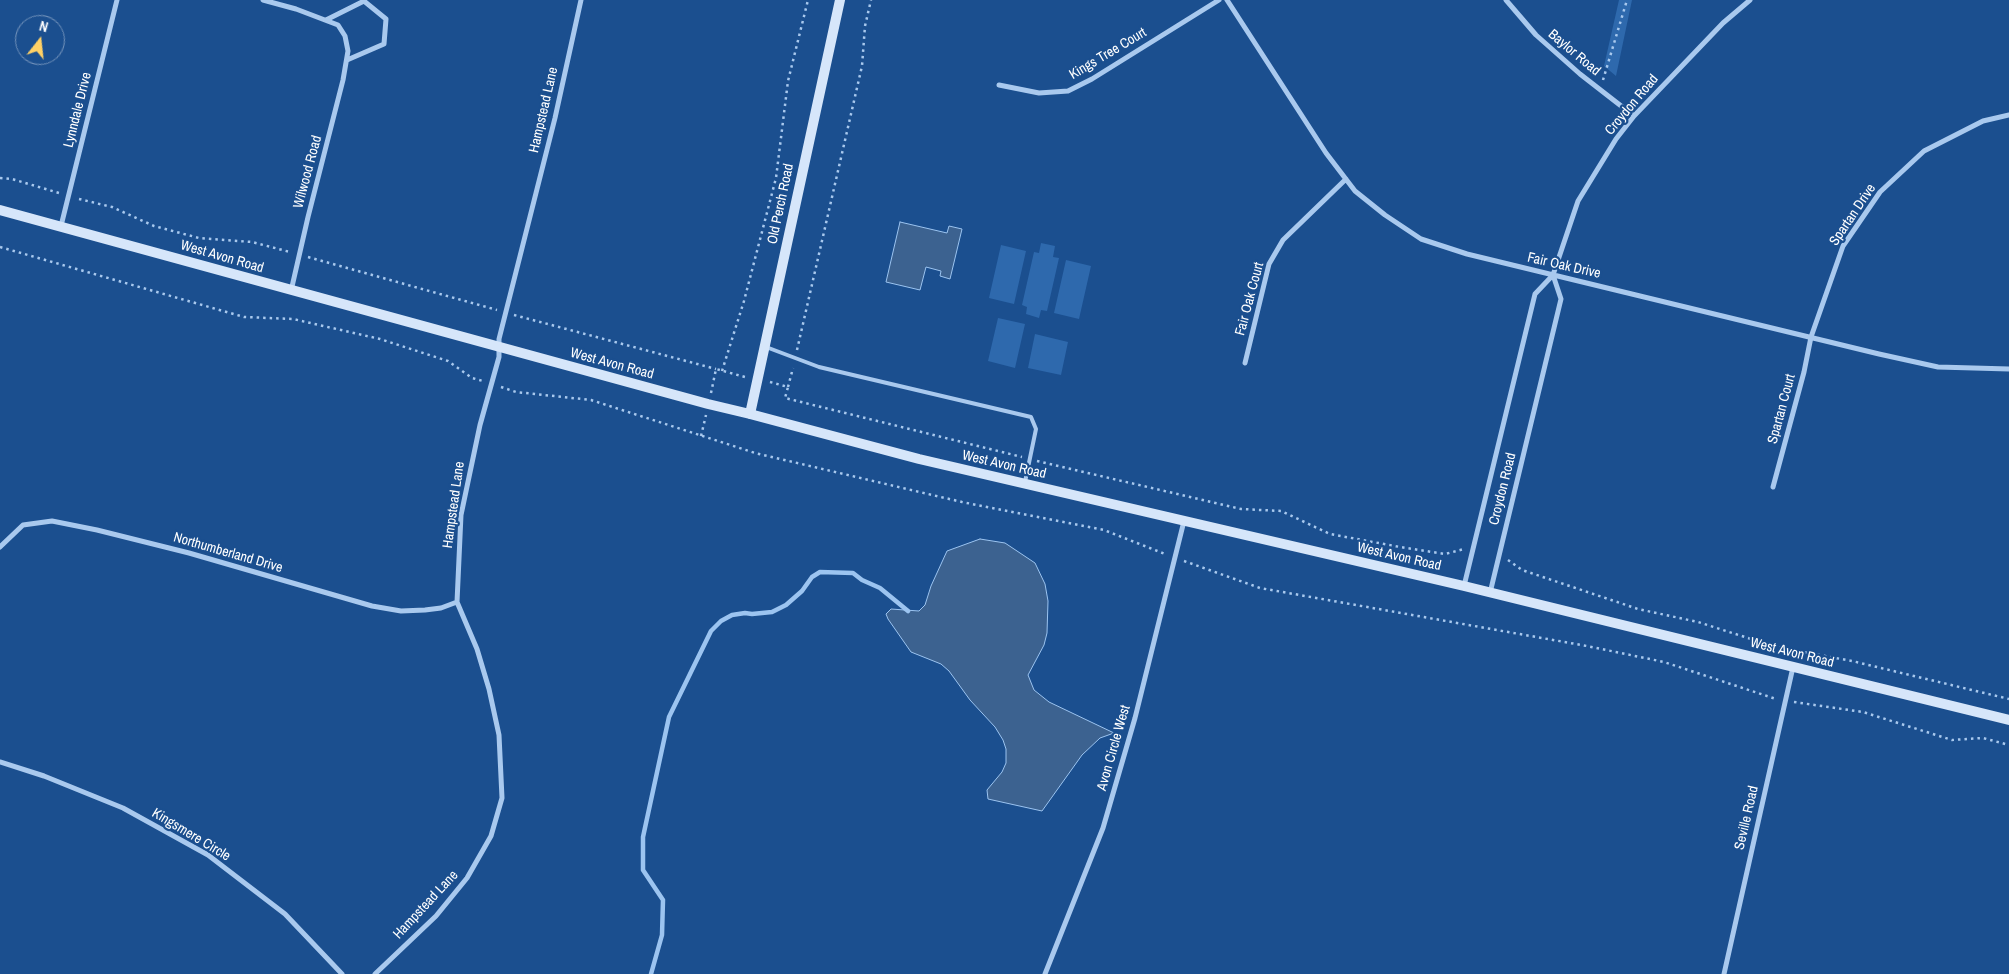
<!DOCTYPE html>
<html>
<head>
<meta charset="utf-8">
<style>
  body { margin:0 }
  #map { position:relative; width:2009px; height:974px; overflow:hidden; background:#1b4f8f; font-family:"Archivo Narrow",sans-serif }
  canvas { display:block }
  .north { position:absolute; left:15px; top:15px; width:50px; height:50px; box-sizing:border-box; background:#1b4f8f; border:1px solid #7695bc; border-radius:50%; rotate:16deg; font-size:14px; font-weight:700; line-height:20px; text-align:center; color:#fff }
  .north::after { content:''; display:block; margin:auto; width:18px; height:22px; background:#ffd166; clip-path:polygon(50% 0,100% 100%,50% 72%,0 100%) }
</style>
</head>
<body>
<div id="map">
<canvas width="2009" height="974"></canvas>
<div class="north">N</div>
</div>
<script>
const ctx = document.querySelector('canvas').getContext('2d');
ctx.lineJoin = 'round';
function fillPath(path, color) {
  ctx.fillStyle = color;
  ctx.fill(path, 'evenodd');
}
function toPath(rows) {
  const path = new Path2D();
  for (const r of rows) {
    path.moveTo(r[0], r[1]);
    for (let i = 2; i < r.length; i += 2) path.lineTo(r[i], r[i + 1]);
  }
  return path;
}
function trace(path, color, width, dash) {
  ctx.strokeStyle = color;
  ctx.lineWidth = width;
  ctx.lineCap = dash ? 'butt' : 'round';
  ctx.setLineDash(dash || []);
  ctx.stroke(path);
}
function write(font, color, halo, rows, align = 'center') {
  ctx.font = font + ' "Archivo Narrow",sans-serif';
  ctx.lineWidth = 4.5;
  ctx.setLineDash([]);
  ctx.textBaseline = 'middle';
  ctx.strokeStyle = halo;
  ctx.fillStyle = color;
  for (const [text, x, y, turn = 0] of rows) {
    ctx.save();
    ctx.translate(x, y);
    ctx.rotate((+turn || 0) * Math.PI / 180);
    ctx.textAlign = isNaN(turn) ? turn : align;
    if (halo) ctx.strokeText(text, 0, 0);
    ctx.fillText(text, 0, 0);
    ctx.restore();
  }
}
const green = toPath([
  [1619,0,1632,0,1616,76,1604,66],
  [1041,243,1055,246,1053,257,1059,258,1047,311,1041,310,1039,318,1026,314,1027,307,1022,305,1034,252,1039,253],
  [1001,245,1026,251,1014,304,989,298],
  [1066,260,1091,266,1079,319,1054,313],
  [998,318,1025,324,1015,368,988,361],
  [1035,334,1068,342,1061,375,1028,368]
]);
const water = toPath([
  [900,222,947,233,949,226,962,229,950,279,940,276,941,271,926,267,920,290,886,282,900,222],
  [980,539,1005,543,1035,563,1045,584,1048,601,1047,633,1044,645,1028,675,1034,690,1049,702,1114,733,1100,738,1082,755,1042,811,988,799,987,790,1002,772,1006,763,1006,749,1003,740,995,727,970,700,949,671,941,664,911,652,888,619,886,614,891,609,919,611,925,605,931,586,947,551,980,539]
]);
const stream = toPath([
  [651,974,662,935,663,900,643,870,643,837,669,717,711,631,721,621,732,615,745,613,752,614,772,612,786,605,802,591,812,577,820,572,853,573,862,580,880,588,908,611]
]);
const path = toPath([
  [1603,80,1627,0],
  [0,178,12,179,59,193],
  [79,199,112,207,154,226,199,238,252,242,290,252],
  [0,247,244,317,293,319,380,339,448,361,472,378,483,381],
  [308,257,497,310],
  [514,315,716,369],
  [797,350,862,66,865,26,871,0],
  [722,371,744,301,776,178,788,81,808,0],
  [770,382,788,387,785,398,1022,457],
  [501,387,516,392,591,400,755,453,962,502,1104,530,1165,554],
  [788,387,793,368],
  [711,393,716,369,745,377],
  [701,436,706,415],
  [1037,461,1241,509,1281,511,1330,534,1400,547,1445,554,1464,549],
  [1508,560,1522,570,1638,609,1698,622,1776,647,1852,661,2009,699],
  [1184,561,1260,588,1587,646,1664,662,1776,699],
  [1794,702,1863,712,1952,740,1983,738,2009,745]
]);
const lane = toPath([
  [766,347,819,367,1031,417,1036,429,1025,482]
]);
const street = toPath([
  [263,0,296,9,338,25,345,36,348,51,343,80,308,217,291,291],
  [1227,0,1326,153,1355,191,1385,215,1421,239,1467,254,1879,354,1938,367,2009,369],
  [1506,0,1536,35,1580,74,1634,116],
  [326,20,364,1,386,19,384,44,347,60],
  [999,85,1039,93,1068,91,1092,79,1219,0],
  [61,226,117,0],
  [1245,363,1269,264,1283,240,1346,179],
  [1773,487,1804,372,1811,337,1843,246,1880,192,1924,151,1983,121,2009,115],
  [0,547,23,525,52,521,97,530,189,553,372,606,401,611,425,610,441,608,457,602],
  [1464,586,1535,294,1553,275,1578,201,1616,139,1634,116,1723,23,1750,0],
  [1490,593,1561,299,1553,275],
  [0,762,44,776,123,808,208,855,285,914,342,974],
  [375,974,436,916,467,878,491,836,502,798,499,735,489,689,477,649,457,602,461,515,480,425,499,357,499,339,555,118,581,0],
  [1045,974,1103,828,1135,718,1184,521],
  [1724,974,1793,667]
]);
const secondary = toPath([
  [0,210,708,404,750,414,919,459,1464,586,2009,720],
  [750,414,840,0]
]);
const streetNames = [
  ["Baylor Road",1574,53,40],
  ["Kings Tree Court",1108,54,-31],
  ["Croydon Road",1632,105,-50],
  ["Lynndale Drive",78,110,-76],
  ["Hampstead Lane",544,110,-77],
  ["Wilwood Road",308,172,-75],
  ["Old Perch Road",781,204,-78],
  ["Spartan Drive",1853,215,-56],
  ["West Avon Road",222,257,16],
  ["Fair Oak Drive",1564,266,13],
  ["Fair Oak Court",1250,299,-75],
  ["West Avon Road",612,364,15],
  ["Spartan Court",1782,409,-75],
  ["West Avon Road",1004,465,13],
  ["Croydon Road",1503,489,-76],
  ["Hampstead Lane",454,505,-82],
  ["Northumberland Drive",228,553,16],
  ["West Avon Road",1399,557,13],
  ["West Avon Road",1792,653,14],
  ["Avon Circle West",1114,748,-74],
  ["Seville Road",1747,818,-77],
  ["Kingsmere Circle",191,835,31],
  ["Hampstead Lane",426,905,-47]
];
fillPath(green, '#2e69ad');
fillPath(water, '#3c6290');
trace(water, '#9cc4f0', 1);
trace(stream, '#9cc4f0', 4.5);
trace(path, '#a9c9ee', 2.5, [2.5, 4]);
trace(lane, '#a9c9ee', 4);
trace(street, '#a9c9ee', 5);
trace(secondary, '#d6e6fa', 10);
write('14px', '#fff', '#1b4f8f', streetNames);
</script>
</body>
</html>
